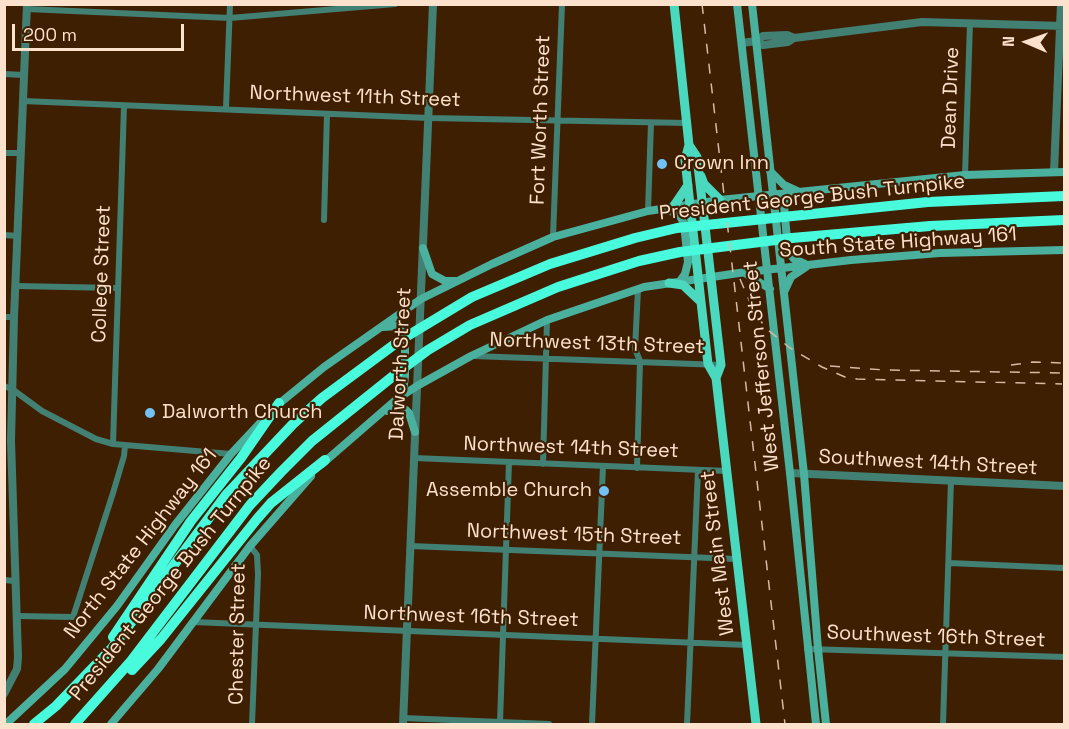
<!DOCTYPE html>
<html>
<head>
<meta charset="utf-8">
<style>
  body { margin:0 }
  #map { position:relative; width:1069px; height:729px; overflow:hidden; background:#3f1f02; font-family:"Space Grotesk",sans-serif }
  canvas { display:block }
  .frame { position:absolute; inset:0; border:6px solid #fce1cd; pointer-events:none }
  .north { position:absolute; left:997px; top:12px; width:60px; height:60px; -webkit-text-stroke:4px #3f1f02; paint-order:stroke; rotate:272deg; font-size:16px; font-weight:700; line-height:24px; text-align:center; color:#fce1cd }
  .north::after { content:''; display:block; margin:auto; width:21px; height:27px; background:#fce1cd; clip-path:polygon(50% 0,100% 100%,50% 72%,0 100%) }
  .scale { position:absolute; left:12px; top:24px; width:172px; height:27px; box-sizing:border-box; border:3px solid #fce1cd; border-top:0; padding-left:8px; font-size:18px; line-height:21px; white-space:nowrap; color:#fce1cd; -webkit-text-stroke:4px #3f1f02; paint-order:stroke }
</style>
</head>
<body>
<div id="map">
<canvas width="1069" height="729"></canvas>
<div class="frame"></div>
<div class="north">N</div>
<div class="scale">200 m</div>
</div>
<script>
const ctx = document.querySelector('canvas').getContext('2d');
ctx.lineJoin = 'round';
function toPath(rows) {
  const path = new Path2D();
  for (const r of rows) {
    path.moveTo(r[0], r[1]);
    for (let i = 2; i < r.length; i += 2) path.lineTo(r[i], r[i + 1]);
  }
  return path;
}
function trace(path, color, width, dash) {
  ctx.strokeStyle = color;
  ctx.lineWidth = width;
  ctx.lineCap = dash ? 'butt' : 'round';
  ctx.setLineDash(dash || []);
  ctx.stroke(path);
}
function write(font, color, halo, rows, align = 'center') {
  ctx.font = font + ' "Space Grotesk",sans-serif';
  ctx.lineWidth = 4.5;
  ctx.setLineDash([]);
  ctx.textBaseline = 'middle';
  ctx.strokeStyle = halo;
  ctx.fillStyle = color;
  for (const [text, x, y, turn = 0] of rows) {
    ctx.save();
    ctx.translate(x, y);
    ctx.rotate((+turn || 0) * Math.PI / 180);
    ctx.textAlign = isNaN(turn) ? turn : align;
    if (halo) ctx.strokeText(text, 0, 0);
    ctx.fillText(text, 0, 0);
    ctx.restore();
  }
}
const minor = toPath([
  [27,9,230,18,395,4],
  [4,74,24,75],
  [23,101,429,118,687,123],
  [226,108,230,4],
  [4,153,20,153],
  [965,175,970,23],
  [648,211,651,123],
  [324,220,327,114],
  [4,235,18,236],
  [553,237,562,4],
  [16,286,117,288],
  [4,317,14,317],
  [473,356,721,365],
  [4,386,12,389,42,411,96,439,113,444,231,454],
  [113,444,124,106],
  [414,458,727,471],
  [543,464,547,320],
  [637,468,640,361,635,349,638,289],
  [250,546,257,555,258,574,252,724],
  [410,546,737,559],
  [949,563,1064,568],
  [4,580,15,581],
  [17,616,73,617,113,493,124,456,125,445],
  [193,622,747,645],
  [807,649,1064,657],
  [403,718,549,724],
  [500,722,509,462],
  [592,724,603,466],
  [687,724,698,470],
  [943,724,951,480]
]);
const tertiary = toPath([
  [756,41,763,36,787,35,794,38],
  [742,43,756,41,763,45,788,42,794,38,922,22,1064,26],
  [1054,172,1061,4],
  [790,473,1064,486],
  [4,694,17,669,18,657,11,441,14,317,27,4],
  [403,724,433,4]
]);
const secondary = toPath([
  [737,4,790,473,816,724],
  [752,4,804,474,818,649,826,724],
  [770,171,784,185,797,191],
  [796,193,788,199,784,205,788,251,794,259,805,264],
  [667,209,680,216,684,224,688,262,685,274,680,281],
  [423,248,432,274,445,281,455,281],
  [745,273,770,289],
  [785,290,791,277,806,267],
  [383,327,398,326,405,337,405,376,403,392,399,396],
  [275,407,324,367,421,299,492,264,553,237,648,211,720,200,965,175,1064,172],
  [387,411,396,408,406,410,409,413,415,432],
  [322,464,397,399,417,386,471,356,547,320,644,287,739,273,851,260,940,253,1064,250],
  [6,724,65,669,117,606,175,525,231,454,262,421],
  [111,724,158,669,250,546,311,476]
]);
const primary = toPath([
  [674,4,689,145,685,160,708,364,716,378,756,724],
  [689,145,697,157,721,365,716,378],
  [701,176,704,184,720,200],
  [673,207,688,185],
  [669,283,683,285,701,302]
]);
const motorway = toPath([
  [113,637,191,521,241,458,279,403],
  [132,670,161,639,257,519,271,503,325,460],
  [34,724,56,706,112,648,226,495,293,424,322,398,399,341,472,297,550,264,635,238,677,228,928,202,1064,196],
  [75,724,131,661,250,505,281,472,312,441,397,373,428,350,470,325,558,287,639,261,680,252,792,238,930,226,1064,220]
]);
const rail = toPath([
  [702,4,785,724],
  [740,279,755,314,768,330,790,348,822,367,845,377,857,379,1062,384],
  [1011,365,1033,362,1064,363],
  [830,366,885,370,1064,373]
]);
const markers = [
  [662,164,6,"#72c1f5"],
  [150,413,6,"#72c1f5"],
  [604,491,6,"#72c1f5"]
];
const streetNames = [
  ["Northwest 11th Street",355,97,2],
  ["Dean Drive",951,98,-88],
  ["Fort Worth Street",541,120,-88],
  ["President George Bush Turnpike",812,198,-6],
  ["South State Highway 161",898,243,-4],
  ["College Street",102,274,-88],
  ["Northwest 13th Street",597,344,2],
  ["Dalworth Street",401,364,-87],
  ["West Jefferson Street",762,366,-96],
  ["Northwest 14th Street",571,448,2],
  ["Southwest 14th Street",928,463,3],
  ["Northwest 15th Street",574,535,2],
  ["North State Highway 161",141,544,-52],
  ["West Main Street",718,553,-97],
  ["President George Bush Turnpike",171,579,-51],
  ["Northwest 16th Street",471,617,2],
  ["Chester Street",238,634,-89],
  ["Southwest 16th Street",936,637,2]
];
const poiNames = [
  ["Crown Inn",674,164],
  ["Dalworth Church",162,413],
  ["Assemble Church",592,491,"right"]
];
trace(minor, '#438074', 6);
trace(tertiary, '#438074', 8);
trace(secondary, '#4ab19e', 8);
trace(primary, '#4ad8bf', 9);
trace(motorway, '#48fbdd', 10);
trace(rail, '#d6baa4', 1.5, [10, 10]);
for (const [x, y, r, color] of markers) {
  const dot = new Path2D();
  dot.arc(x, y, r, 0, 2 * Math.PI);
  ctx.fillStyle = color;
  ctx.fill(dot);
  trace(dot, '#3f1f02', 2);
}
write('20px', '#fce1cd', '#3f1f02', streetNames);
write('20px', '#fce1cd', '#3f1f02', poiNames, 'left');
</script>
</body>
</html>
